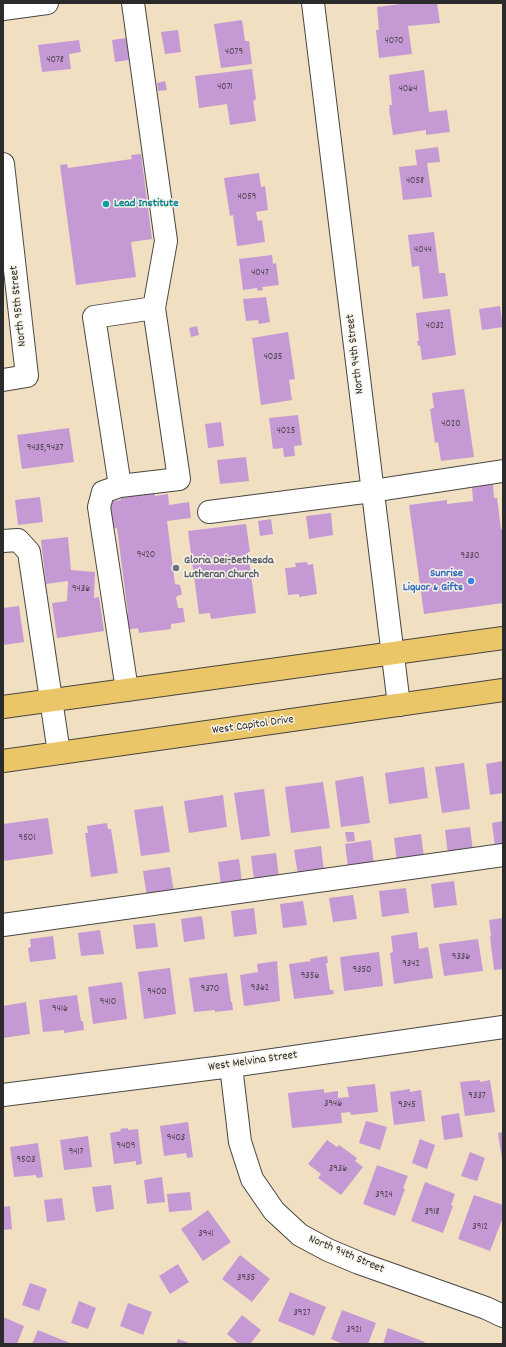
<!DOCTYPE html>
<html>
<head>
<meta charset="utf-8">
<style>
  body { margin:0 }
  #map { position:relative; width:506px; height:1347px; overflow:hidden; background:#f0e0c1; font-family:Dekko,sans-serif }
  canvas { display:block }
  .frame { position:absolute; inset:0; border:4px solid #2b2b2b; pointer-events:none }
</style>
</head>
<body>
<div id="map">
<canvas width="506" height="1347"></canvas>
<div class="frame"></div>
</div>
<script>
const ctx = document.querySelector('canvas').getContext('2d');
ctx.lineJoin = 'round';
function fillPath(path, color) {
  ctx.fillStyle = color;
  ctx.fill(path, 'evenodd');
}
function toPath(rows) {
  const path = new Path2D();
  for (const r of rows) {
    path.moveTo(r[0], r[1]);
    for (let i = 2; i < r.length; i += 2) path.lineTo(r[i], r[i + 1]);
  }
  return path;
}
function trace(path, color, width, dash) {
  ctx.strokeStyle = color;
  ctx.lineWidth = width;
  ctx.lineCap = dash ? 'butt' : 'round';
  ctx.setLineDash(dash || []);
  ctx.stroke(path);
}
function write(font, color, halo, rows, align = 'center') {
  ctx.font = font + ' Dekko,sans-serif';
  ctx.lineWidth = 3;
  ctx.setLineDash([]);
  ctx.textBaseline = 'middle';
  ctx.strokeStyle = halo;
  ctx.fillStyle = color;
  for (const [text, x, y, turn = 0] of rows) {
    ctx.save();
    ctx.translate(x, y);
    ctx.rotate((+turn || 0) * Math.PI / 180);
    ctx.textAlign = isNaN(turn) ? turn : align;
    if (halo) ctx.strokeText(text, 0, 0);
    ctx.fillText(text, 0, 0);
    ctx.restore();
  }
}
const building = toPath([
  [401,3,437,3,440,23,408,26,412,54,379,58,376,30,379,30,377,7,401,4],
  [242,20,245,41,249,41,252,64,221,68,214,24],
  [178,30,181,52,165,54,161,32],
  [126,38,129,60,115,62,112,40],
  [79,40,81,52,69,54,71,69,42,72,38,45],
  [252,69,256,99,253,101,256,121,230,125,227,104,199,108,195,76],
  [424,70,429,112,447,110,450,132,426,135,426,130,393,135,389,109,390,109,389,105,392,105,389,75],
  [165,81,167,90,158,91,157,83],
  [438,147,440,162,427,163,432,197,403,200,399,167,417,165,415,150],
  [141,154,152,239,131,242,136,277,76,285,60,165,67,164,68,168,132,159,131,155],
  [259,173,261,187,265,186,268,210,256,212,258,221,262,220,265,242,237,246,233,215,230,216,224,178],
  [434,232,439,273,445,273,448,296,423,299,419,266,412,267,408,235],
  [272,255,273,264,276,263,279,285,262,287,263,290,258,291,257,288,243,290,239,259],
  [266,297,270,322,259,324,258,320,246,321,243,299],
  [500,306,503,327,482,330,479,309],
  [450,309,456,355,422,360,420,345,418,346,417,341,419,341,416,313],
  [197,326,199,335,191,337,189,328],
  [288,332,295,379,289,380,292,400,261,405,252,338],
  [464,389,474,457,441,461,438,442,435,443,430,409,434,408,432,393],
  [298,415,302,445,294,446,295,456,284,457,283,448,273,449,269,418],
  [221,422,224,446,208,448,205,424],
  [69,428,74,462,22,469,17,435],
  [246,457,249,481,220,484,217,460],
  [493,484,494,498,497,498,501,529,503,529,503,603,424,614,409,505,447,500,447,504,473,501,472,487],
  [154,490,155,496,168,494,169,505,189,502,191,518,167,521,175,584,180,585,182,594,176,597,178,608,183,608,185,622,171,624,171,629,139,633,138,628,124,630,122,614,128,613,117,528,112,529,108,502,121,500,121,494],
  [40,497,43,522,18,525,15,500],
  [331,513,333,535,309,539,306,516],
  [271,519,273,534,260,536,258,521],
  [246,524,250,552,248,552,256,613,211,619,210,613,199,614,188,531],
  [68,537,71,570,95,572,94,598,99,597,104,631,57,638,52,603,67,601,68,581,46,584,41,540],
  [307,562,308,565,313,564,317,594,299,597,299,594,288,595,285,568,296,567,295,563],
  [19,606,24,642,3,645,3,608],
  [503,761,503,793,490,795,486,764],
  [464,763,470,809,442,813,435,767],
  [424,767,428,798,389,804,385,773],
  [363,776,370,823,341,827,335,781],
  [323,782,330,828,291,833,285,787],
  [264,789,270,836,241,840,234,793],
  [223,795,227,827,189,833,184,801],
  [163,806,170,852,141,856,134,810],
  [48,818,53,854,3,861,3,824],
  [503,821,503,846,495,847,492,823],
  [107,823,108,829,111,829,118,873,91,877,85,833,88,833,87,826],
  [470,827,473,851,448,854,445,830],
  [345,832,354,832,355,841,347,842],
  [421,834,424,858,397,862,394,838],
  [371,840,374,864,348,867,345,844],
  [321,846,324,871,298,875,294,850],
  [276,853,279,877,254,880,251,856],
  [239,859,242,882,221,885,218,862],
  [170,867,174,893,147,897,143,871],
  [454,881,457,905,434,908,431,884],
  [406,888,409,913,382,917,379,891],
  [353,895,357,919,333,922,329,898],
  [303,901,307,925,283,928,280,904],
  [254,908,257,934,234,937,231,911],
  [202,916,205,939,184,942,181,919],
  [503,918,503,969,494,970,490,937,491,936,489,920],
  [155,923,158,947,136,949,133,925],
  [100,930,104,954,81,956,78,933],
  [417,932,419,949,428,947,433,978,394,984,390,953,393,952,391,936],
  [53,936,56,959,30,962,28,948,31,947,30,939],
  [478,939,483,971,444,976,439,944],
  [379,952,383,986,344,991,340,957],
  [327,956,328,963,326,963,330,990,333,990,334,994,294,999,289,964,311,961,310,959],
  [277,961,280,1001,244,1006,240,975,258,972,257,964],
  [170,968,176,1014,144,1019,138,972],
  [227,973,231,1002,232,1002,233,1010,215,1012,215,1010,194,1012,189,978],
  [122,982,127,1019,93,1024,88,987],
  [77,995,81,1021,83,1021,84,1030,64,1033,64,1030,43,1032,39,1000],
  [26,1002,30,1034,3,1038,3,1006],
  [480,1080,480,1082,490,1080,495,1112,465,1116,460,1082],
  [375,1084,378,1112,351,1115,350,1112,341,1113,342,1123,292,1128,288,1093,324,1089,324,1093,338,1091,338,1098,349,1097,347,1087],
  [410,1089,410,1092,421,1090,425,1121,394,1125,390,1092],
  [459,1113,463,1137,444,1140,441,1116],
  [366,1121,387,1127,380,1150,359,1143],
  [188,1122,193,1157,187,1158,186,1153,164,1156,160,1126],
  [128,1128,128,1130,138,1129,142,1164,136,1165,136,1161,114,1164,110,1133,121,1131,120,1129],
  [503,1132,503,1158,502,1159,498,1133],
  [88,1136,92,1167,64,1170,60,1140],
  [420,1139,435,1145,427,1169,412,1163],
  [327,1140,337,1147,339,1145,357,1158,355,1161,363,1167,341,1195,318,1178,321,1174,308,1164],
  [38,1143,43,1177,37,1178,36,1175,14,1177,10,1147],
  [470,1152,485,1158,477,1181,461,1176],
  [377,1165,408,1176,403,1188,405,1189,395,1216,363,1204],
  [162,1177,165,1202,147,1204,144,1180],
  [425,1182,455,1194,451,1205,453,1206,443,1233,411,1221],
  [111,1185,114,1209,96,1212,92,1187],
  [190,1192,192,1210,169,1212,167,1194],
  [474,1195,503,1205,503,1217,490,1251,458,1239],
  [62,1198,65,1220,47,1222,44,1200],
  [10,1206,12,1229,3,1230,3,1207],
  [208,1210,231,1242,203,1261,181,1229],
  [240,1255,270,1279,252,1302,222,1279],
  [178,1264,189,1282,170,1294,159,1276],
  [30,1283,47,1289,39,1311,22,1305],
  [290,1292,326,1307,314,1336,278,1321],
  [79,1301,96,1308,88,1329,71,1323],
  [128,1303,152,1312,143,1335,120,1326],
  [342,1310,376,1323,368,1344,343,1344,331,1339],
  [242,1315,261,1330,250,1344,239,1344,227,1334],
  [3,1317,24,1326,17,1344,3,1344],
  [388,1328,425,1342,424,1344,383,1344],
  [38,1330,72,1344,32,1344],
  [178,1339,192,1344,176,1344]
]);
const minor = toPath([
  [133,3,166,241,154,308],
  [313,3,399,705],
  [3,9,47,3],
  [3,164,27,376,3,380],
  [120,486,179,479,154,308,94,317,120,486,103,492,99,507,127,690],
  [209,512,372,491,503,471],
  [3,541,18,540,29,552,59,753],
  [3,925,503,855],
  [231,1066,240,1142,252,1179,274,1211,300,1235,328,1250,359,1263,486,1308,503,1316],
  [3,1095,231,1066,503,1027]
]);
const major = toPath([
  [3,707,503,638],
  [3,761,503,690]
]);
const markers = [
  [106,204,4,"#0f9aa8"],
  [176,568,4,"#6b7280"],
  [471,581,4,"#3f7fe0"]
];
const numberNames = [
  ["4070",394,42],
  ["4079",234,53],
  ["4078",55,61],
  ["4071",225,88],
  ["4064",408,90],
  ["4058",415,182],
  ["4059",247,198],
  ["4044",423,251],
  ["4047",260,274],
  ["4032",435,327],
  ["4035",273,358],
  ["4020",451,425],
  ["4025",286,432],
  ["9435,9437",45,449],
  ["9420",146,556],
  ["9330",470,557],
  ["9436",81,590],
  ["9501",27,839],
  ["9336",461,958],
  ["9342",411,965],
  ["9350",362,971],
  ["9356",310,977],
  ["9362",260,989],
  ["9370",210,990],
  ["9400",157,993],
  ["9410",108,1003],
  ["9416",60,1010],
  ["9337",477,1097],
  ["3946",333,1105],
  ["9345",407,1106],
  ["9403",176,1139],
  ["9409",126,1147],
  ["9417",76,1153],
  ["9503",26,1161],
  ["3936",338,1170],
  ["3924",384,1196],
  ["3918",432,1213],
  ["3912",480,1228],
  ["3941",206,1235],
  ["3935",246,1279],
  ["3927",302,1314],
  ["3921",354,1331]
];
const cultureNames = [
  ["Lead Institute",114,204]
];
const streetNames = [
  ["North 95th Street",19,306,-96],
  ["North 94th Street",356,354,-97],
  ["West Capitol Drive",253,726,-8],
  ["West Melvina Street",253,1062,-8],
  ["North 94th Street",346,1255,23]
];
const worshipNames = [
  ["Gloria Dei-Bethesda",184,561],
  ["Lutheran Church",184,575]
];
const shopNames = [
  ["Sunrise",463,574],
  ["Liquor & Gifts",463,588]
];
fillPath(building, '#c599d3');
trace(minor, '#494642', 24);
trace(major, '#494642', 24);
trace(minor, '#fff', 22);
trace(major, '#ebc669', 22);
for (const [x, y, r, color] of markers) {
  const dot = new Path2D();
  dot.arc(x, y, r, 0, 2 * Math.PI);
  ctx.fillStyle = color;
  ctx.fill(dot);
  trace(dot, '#f7f3e8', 1.5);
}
write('10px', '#524655', null, numberNames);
write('bold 12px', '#0d838f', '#f7f3e8', cultureNames, 'left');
write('12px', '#2b2b2b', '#f7f3e8', streetNames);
write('bold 12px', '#5b616d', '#f7f3e8', worshipNames, 'left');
write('bold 12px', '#366cbe', '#f7f3e8', shopNames, 'right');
</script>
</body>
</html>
